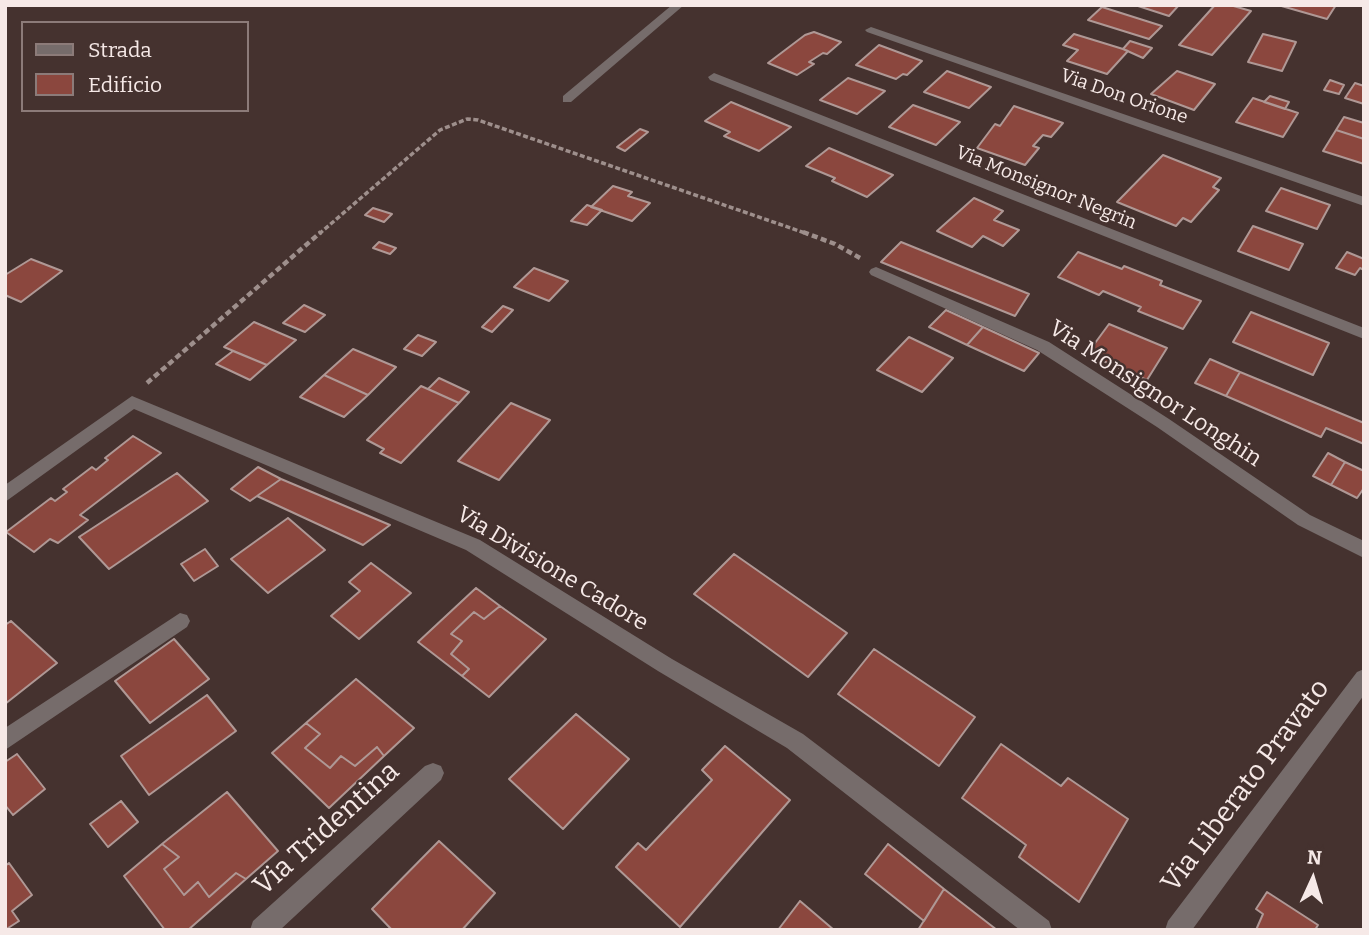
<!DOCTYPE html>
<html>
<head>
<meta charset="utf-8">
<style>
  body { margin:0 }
  #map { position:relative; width:1369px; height:935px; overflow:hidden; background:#45322f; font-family:Bitter,serif }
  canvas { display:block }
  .frame { position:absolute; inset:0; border:7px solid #f6e9e7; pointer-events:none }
  .legend { position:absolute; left:21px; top:21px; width:228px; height:91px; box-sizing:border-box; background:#45322f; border:2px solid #8c7b79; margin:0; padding:9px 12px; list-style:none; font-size:21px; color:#f6e9e7 }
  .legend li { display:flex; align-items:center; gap:14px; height:35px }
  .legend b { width:35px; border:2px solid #8c7b79 }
  .north { position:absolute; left:1278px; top:844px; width:70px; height:70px; -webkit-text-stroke:5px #45322f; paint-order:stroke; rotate:4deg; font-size:19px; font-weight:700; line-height:28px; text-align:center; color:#f6e9e7 }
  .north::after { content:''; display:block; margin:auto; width:24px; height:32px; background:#f6e9e7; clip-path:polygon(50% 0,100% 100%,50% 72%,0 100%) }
</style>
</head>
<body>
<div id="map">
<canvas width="1369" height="935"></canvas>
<div class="frame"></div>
<ul class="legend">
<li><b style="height:9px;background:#766c6b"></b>Strada</li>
<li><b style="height:19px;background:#8b473e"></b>Edificio</li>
</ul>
<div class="north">N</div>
</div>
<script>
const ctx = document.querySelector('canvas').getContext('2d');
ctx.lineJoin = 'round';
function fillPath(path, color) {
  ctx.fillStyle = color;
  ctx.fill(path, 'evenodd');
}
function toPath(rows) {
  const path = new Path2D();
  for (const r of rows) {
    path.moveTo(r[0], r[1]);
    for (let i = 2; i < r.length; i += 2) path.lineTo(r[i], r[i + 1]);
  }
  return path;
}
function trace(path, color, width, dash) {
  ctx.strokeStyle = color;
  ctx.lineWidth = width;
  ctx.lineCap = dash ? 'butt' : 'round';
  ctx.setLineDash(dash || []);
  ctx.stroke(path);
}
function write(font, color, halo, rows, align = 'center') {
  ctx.font = font + ' Bitter,serif';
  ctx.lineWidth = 5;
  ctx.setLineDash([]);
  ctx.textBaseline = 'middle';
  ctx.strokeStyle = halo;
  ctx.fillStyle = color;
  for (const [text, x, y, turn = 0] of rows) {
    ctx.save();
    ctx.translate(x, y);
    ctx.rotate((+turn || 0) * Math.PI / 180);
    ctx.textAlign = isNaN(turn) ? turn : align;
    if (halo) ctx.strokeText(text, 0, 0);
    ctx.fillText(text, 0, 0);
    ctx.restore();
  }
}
const building = toPath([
  [1135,5,1179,5,1169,16,1135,5],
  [1215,5,1230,5,1251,11,1212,55,1179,45,1215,5],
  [1278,5,1336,5,1327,19,1278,5],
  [1102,7,1162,26,1149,39,1088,20,1102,7],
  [814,32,841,42,827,54,823,53,809,62,814,64,797,75,768,63,805,35,814,32],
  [1074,34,1123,49,1128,51,1107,74,1067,61,1078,50,1063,45,1074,34],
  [1263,34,1296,42,1282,71,1248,62,1263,34],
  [1130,41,1152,48,1143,58,1123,49,1130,41],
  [879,45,922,61,907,75,903,74,896,79,856,65,879,45],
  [947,71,991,87,969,108,924,92,947,71],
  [1177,71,1215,84,1194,110,1151,94,1177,71],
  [848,78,885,91,857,114,820,100,848,78],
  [1330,80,1344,85,1339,94,1324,90,1330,80],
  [1355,83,1364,86,1364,104,1345,98,1355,83],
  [1270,96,1289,102,1285,109,1264,102,1270,96],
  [1253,98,1298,113,1283,137,1236,122,1253,98],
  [731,102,791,127,759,151,724,136,730,132,705,121,731,102],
  [913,105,960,122,936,145,889,127,913,105],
  [1014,106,1063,123,1051,137,1043,135,1033,146,1039,148,1025,165,977,148,995,124,1000,126,1014,106],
  [1344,117,1364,123,1364,139,1336,130,1344,117],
  [640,129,648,132,625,151,617,147,640,129],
  [1336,130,1364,139,1364,164,1323,151,1336,130],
  [829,148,893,175,867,197,832,181,835,178,806,166,829,148],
  [1163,155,1221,178,1213,187,1219,190,1191,222,1183,218,1176,226,1117,202,1163,155],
  [613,186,632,192,628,196,650,203,632,221,591,207,613,186],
  [1281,188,1330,205,1317,229,1266,211,1281,188],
  [974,198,1003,211,994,220,1019,230,1003,246,983,236,972,247,937,231,974,198],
  [587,205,602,210,587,225,571,221,587,205],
  [373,208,392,214,384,222,365,215,373,208],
  [1253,226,1303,244,1289,270,1238,251,1253,226],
  [379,242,396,248,390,254,373,248,379,242],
  [901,242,1029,294,1015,316,881,262,901,242],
  [1078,252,1122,269,1124,266,1162,281,1160,285,1201,301,1183,329,1138,311,1141,307,1103,291,1099,295,1058,277,1078,252],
  [1347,252,1364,259,1364,270,1360,268,1355,275,1336,268,1347,252],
  [31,259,62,271,21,302,5,295,5,275,31,259],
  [534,268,568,281,549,301,514,287,534,268],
  [304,305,325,315,305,332,283,323,304,305],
  [503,306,513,310,492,332,482,327,503,306],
  [946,310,983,327,967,345,929,327,946,310],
  [1251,312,1329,343,1313,375,1233,342,1251,312],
  [254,322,296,340,267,365,224,347,254,322],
  [1109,324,1167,348,1147,380,1087,354,1109,324],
  [983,327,1039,353,1024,371,967,345,983,327],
  [418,335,436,342,422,356,404,349,418,335],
  [909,337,953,358,922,392,877,370,909,337],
  [353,349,396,367,368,395,324,375,353,349],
  [233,351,267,365,250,380,216,364,233,351],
  [1210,359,1240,372,1226,396,1195,383,1210,359],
  [1240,372,1364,423,1364,444,1326,428,1321,437,1226,396,1240,372],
  [324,375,368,395,344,417,300,397,324,375],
  [439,378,469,392,459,403,428,389,439,378],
  [421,386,459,403,401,463,380,453,384,449,367,440,421,386],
  [511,403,550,420,499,480,458,461,511,403],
  [133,436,161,453,80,515,88,520,58,543,50,539,34,552,6,532,51,498,55,501,67,492,63,489,92,467,96,470,108,460,105,458,133,436],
  [1328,453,1345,462,1331,485,1313,476,1328,453],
  [1345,462,1364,471,1364,488,1357,498,1331,485,1345,462],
  [258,467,281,479,250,501,231,489,258,467],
  [177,473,208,501,109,569,79,537,177,473],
  [281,479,390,525,363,545,257,496,281,479],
  [288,518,325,550,268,593,231,559,288,518],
  [205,549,218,566,194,581,181,564,205,549],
  [734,554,847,633,808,677,694,594,734,554],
  [371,563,411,593,359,639,331,616,360,591,349,582,371,563],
  [476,588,500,606,484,619,474,612,451,634,462,641,451,654,469,669,462,676,418,642,476,588],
  [500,606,546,639,489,697,462,676,469,669,451,654,462,641,451,634,474,612,484,619,500,606],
  [11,621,57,663,5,704,5,625,11,621],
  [174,639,209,679,150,723,115,681,174,639],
  [874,649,975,717,939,766,838,694,874,649],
  [356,679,414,728,384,756,377,747,355,766,341,756,330,768,305,748,320,734,306,723,356,679],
  [207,695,236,731,149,795,121,756,207,695],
  [576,714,629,759,563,829,509,779,576,714],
  [306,723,320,734,305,748,330,768,341,756,355,766,377,747,384,756,329,808,272,753,306,723],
  [1001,744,1061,786,1068,778,1128,819,1079,902,1019,857,1026,845,962,798,1001,744],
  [725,746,790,800,680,927,616,867,638,843,646,850,712,780,702,770,725,746],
  [17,754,45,789,13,815,5,805,5,762,17,754],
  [227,792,278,851,246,879,236,873,209,897,198,882,184,895,164,869,179,857,162,844,227,792],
  [121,801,138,822,108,847,90,824,121,801],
  [439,841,495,893,462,930,392,930,372,909,439,841],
  [162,844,179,857,164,869,184,895,198,882,209,897,236,873,246,879,188,930,165,930,124,876,162,844],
  [888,844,944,889,924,921,865,874,888,844],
  [9,863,32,895,12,911,19,921,5,930,5,866,9,863],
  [944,889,997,930,918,930,944,889],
  [1267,892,1318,925,1315,930,1256,930,1263,914,1256,909,1267,892],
  [800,901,834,930,778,930,800,901]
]);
const pathFar1 = toPath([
  [319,234,440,130,467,119,478,120,808,234]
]);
const path = toPath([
  [803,232,835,244,860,258],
  [147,383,321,232]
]);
const minor = toPath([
  [672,5,684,5,571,102,563,102,563,96,672,5],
  [871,27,1364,197,1364,206,867,32,865,30,871,27],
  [714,73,1364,328,1364,339,710,80,708,77,714,73],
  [876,267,1049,342,1169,419,1310,515,1364,541,1364,558,1298,525,1157,427,1037,350,871,275,869,272,871,269,876,267],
  [132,396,480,540,672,659,803,734,1049,921,1052,930,1020,930,787,748,658,671,466,550,134,409,5,502,5,485,132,396],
  [180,613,187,615,190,621,187,627,5,750,5,728,180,613],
  [1364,669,1364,695,1192,930,1165,930,1168,921,1357,672,1364,669],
  [433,763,441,766,444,773,441,780,280,930,250,930,253,921,425,766,433,763]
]);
const farStreetnames = [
  ["Via Don Orione",1124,97,19],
  ["Via Monsignor Negrin",1046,188,22]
];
const streetNames = [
  ["Via Monsignor Longhin",1155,394,33],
  ["Via Divisione Cadore",552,569,31]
];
const nearStreetnames = [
  ["Via Liberato Pravato",1246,786,-53],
  ["Via Tridentina",327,829,-42]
];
fillPath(building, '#8b473e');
trace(building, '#af9895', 2);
trace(pathFar1, '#9e8f8c', 3.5, [5, 2.5]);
trace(path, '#9e8f8c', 4.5, [6, 3.5]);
fillPath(minor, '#766c6b');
write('19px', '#f6e9e7', '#45322f', farStreetnames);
write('23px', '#f6e9e7', '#45322f', streetNames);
write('28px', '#f6e9e7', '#45322f', nearStreetnames);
</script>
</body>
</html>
